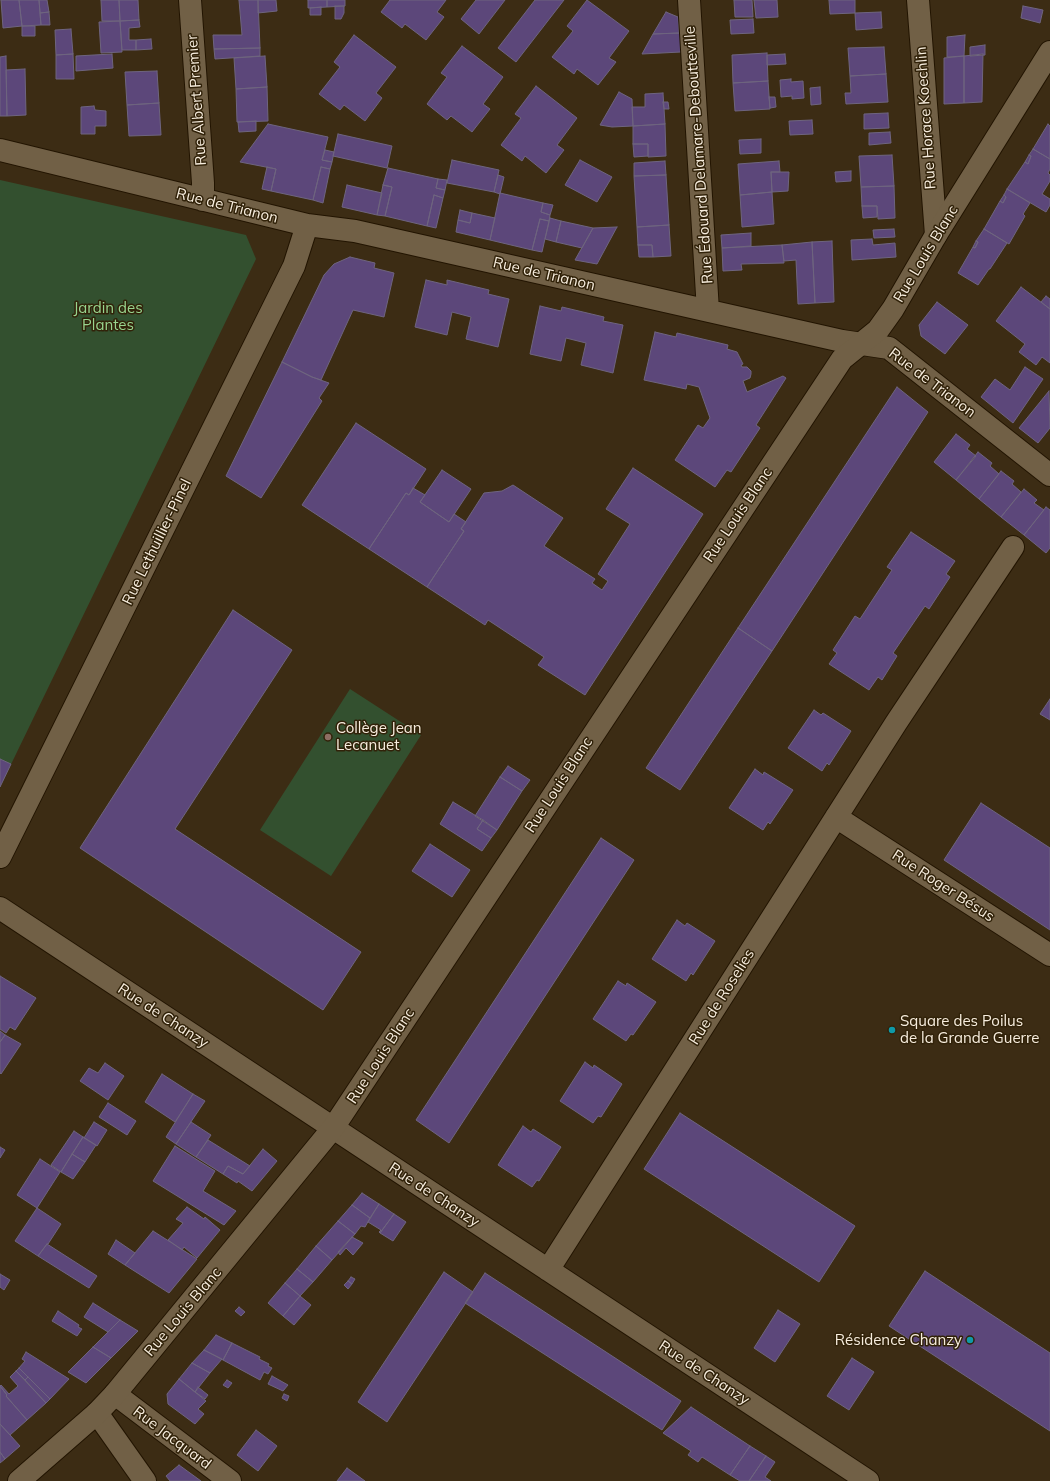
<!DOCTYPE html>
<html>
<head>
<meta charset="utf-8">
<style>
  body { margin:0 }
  canvas { display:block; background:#3c2c14 }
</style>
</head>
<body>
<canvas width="1050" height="1481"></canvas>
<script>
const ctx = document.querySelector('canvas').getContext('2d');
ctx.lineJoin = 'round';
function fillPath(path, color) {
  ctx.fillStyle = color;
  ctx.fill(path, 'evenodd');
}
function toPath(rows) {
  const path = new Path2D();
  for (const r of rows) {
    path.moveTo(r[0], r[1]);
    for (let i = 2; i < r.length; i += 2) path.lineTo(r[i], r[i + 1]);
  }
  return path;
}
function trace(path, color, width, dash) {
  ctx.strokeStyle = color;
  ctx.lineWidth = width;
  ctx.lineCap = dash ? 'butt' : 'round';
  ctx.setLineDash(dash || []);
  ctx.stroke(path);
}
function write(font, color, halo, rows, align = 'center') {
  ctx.font = font + ' Mulish,sans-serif';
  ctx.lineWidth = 3;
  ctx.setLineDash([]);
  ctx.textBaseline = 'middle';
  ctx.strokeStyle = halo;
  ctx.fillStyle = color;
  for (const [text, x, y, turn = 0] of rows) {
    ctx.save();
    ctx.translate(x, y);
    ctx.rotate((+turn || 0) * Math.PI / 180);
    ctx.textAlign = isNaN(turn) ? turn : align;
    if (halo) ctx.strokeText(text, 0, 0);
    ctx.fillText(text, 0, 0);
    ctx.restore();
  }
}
const green = toPath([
  [0,180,246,235,256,259,0,787],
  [350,689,421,735,331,876,260,830]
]);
const building = toPath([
  [1,0,19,0,22,26,3,28,1,0],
  [19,0,39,0,41,25,22,26,19,0],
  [39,0,47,0,49,12,40,13,39,0],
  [101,0,119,0,120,21,102,21,101,0],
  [119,0,138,0,139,20,120,21,119,0],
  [239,0,258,0,260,48,214,49,213,35,242,35,239,0],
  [258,0,276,0,277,11,258,13,258,0],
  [308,0,327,0,327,7,308,8,308,0],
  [327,0,345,0,345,6,327,7,327,0],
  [390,0,446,0,437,12,444,17,426,40,405,24,402,28,381,12,390,0],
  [476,0,505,0,479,34,461,19,476,0],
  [535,0,564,0,516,62,498,48,535,0],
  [587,0,629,31,609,58,616,62,598,85,577,69,574,74,552,57,573,31,567,26,587,0],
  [734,0,752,0,753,17,735,17,734,0],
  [754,0,777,0,778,17,756,18,754,0],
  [829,0,855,0,855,13,830,14,829,0],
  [335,6,344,6,344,13,341,19,335,19,335,6],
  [1023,6,1043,10,1040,23,1021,18,1023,6],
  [321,7,321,15,310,15,310,8,321,7],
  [49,12,50,25,41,25,40,13,49,12],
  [666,12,678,17,679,33,653,34,666,12],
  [881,12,882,28,856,30,855,13,881,12],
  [753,19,754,33,731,34,730,20,753,19],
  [139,20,140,27,129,28,129,40,136,40,136,50,122,50,120,21,139,20],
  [120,21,122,52,101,53,99,22,120,21],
  [22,26,35,26,35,36,22,36,22,26],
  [71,29,73,54,56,55,55,30,71,29],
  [680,33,681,52,642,54,653,34,680,33],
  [354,35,396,67,376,93,382,98,365,121,344,105,340,110,319,94,340,67,334,62,354,35],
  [965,35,964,56,947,57,947,37,965,35],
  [151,39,152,49,136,50,136,40,151,39],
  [985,45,985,55,970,56,970,47,985,45],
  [462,46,503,77,483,104,490,109,472,132,451,116,447,120,427,104,447,77,441,73,462,46],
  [884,47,886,74,850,76,848,48,884,47],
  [260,48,260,56,215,59,214,49,260,48],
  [767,53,768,81,733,83,732,55,767,53],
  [73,54,74,79,56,79,56,55,73,54],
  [112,54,113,68,76,71,76,56,112,54],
  [785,54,786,64,767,65,767,55,785,54],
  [983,54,982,102,964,103,964,56,983,54],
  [6,56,7,116,0,116,0,57,6,56],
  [265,56,267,87,236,89,234,58,265,56],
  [964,56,964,103,944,104,944,58,964,56],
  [25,69,26,115,7,116,6,70,25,69],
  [157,71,159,103,127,105,125,72,157,71],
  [886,74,888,102,846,104,845,93,851,93,850,76,886,74],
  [791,79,791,82,803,81,804,98,792,99,792,96,781,97,780,80,791,79],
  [768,81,770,109,735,111,733,83,768,81],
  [536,86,577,118,557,145,564,150,546,173,525,156,522,161,501,145,521,118,515,114,536,86],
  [267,87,268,121,237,122,236,89,267,87],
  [820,87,821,104,811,105,810,88,820,87],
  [619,92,632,99,633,126,612,127,600,125,619,92],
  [663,93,665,124,633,126,632,107,645,107,645,94,663,93],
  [769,97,775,97,776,107,770,108,769,97],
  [663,102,668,102,669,109,664,109,663,102],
  [159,103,161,135,129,136,127,105,159,103],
  [94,106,95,110,106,111,106,126,95,126,95,134,81,134,81,107,94,106],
  [888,113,889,128,864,129,864,114,888,113],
  [812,120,813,134,790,135,789,121,812,120],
  [256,121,256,131,239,132,238,122,256,121],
  [268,124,328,137,322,160,332,162,330,169,321,167,313,200,271,191,276,169,240,162,268,124],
  [665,124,666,156,648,157,648,144,633,144,633,126,665,124],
  [1048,124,1050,126,1050,159,1033,149,1048,124],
  [890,132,891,143,869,145,869,133,890,132],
  [338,134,392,146,387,168,333,156,338,134],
  [761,139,761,153,740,154,739,140,761,139],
  [633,144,648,144,648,156,634,157,633,144],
  [1033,149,1050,159,1050,169,1048,173,1050,175,1050,181,1042,194,1050,199,1050,205,1046,212,1007,189,1025,162,1028,164,1031,156,1029,155,1033,149],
  [325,150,334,152,332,162,322,160,325,150],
  [892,155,894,186,861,187,859,156,892,155],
  [1029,155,1031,156,1028,164,1025,162,1029,155],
  [452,160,499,170,494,192,447,183,452,160],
  [580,160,612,177,597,202,565,185,580,160],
  [665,161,666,175,634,176,634,163,665,161],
  [779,161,780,172,771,172,772,192,740,195,738,164,779,161],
  [267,167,276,169,271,191,262,189,267,167],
  [321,167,330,169,323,203,313,200,321,167],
  [388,168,438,179,436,188,445,190,443,198,434,195,427,226,385,216,392,187,383,185,388,168],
  [851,171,851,181,836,182,835,172,851,171],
  [771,172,789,172,788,191,772,192,771,172],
  [498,175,504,177,500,194,494,192,498,175],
  [666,175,669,225,637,227,634,176,666,175],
  [438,179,447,180,445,190,436,188,438,179],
  [347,185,382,193,377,215,342,207,347,185],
  [383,185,392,187,385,216,377,215,383,185],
  [894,186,895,218,878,219,877,206,862,206,861,187,894,186],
  [1007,189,1030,203,1023,214,1025,216,1009,244,984,229,1000,201,1003,203,1006,197,1004,195,1007,189],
  [772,192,774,224,742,227,740,195,772,192],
  [500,193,543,203,541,212,550,215,549,221,540,219,532,250,490,240,500,193],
  [434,195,443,198,436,228,427,226,434,195],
  [1004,195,1006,197,1003,203,1000,201,1004,195],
  [543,203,553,205,550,215,541,212,543,203],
  [862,206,877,206,877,217,863,218,862,206],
  [460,210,472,213,470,223,458,220,460,210],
  [472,213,495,218,490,240,456,232,458,220,470,223,472,213],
  [550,218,561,221,556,242,545,239,550,218],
  [540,219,549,221,542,252,532,250,540,219],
  [561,221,593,228,582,248,556,242,561,221],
  [669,225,671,256,653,257,652,245,638,245,637,227,669,225],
  [617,227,597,264,575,260,593,228,617,227],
  [894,229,895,237,874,238,873,230,894,229],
  [984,229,1007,243,990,269,989,269,978,285,958,273,973,247,975,248,978,242,976,241,984,229],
  [751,233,751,246,722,248,721,235,751,233],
  [872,239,873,245,895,243,896,257,852,260,851,240,872,239],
  [832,241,834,302,815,303,812,242,832,241],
  [976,241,978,242,975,248,973,247,976,241],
  [812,242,815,303,798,304,796,260,784,261,782,245,812,242],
  [638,245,652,245,653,257,639,257,638,245],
  [782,245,784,263,741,264,742,270,723,271,722,248,782,245],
  [350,257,375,263,374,268,394,273,384,317,353,310,321,380,312,377,282,362,324,275,334,264,350,257],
  [426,280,447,285,447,280,489,290,488,294,509,299,498,347,466,339,471,317,452,312,447,335,415,327,426,280],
  [1021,287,1050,309,1050,363,1042,357,1036,365,1019,352,1025,344,996,321,1021,287],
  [1046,296,1050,299,1050,309,1041,302,1046,296],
  [937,302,968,325,945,354,921,336,919,325,937,302],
  [540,306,561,311,562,307,604,317,603,321,623,325,613,373,581,365,586,343,566,338,561,361,530,354,540,306],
  [655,332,676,337,677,333,728,345,727,349,737,352,743,364,741,365,742,367,747,367,751,371,751,374,750,378,743,381,747,392,783,376,786,378,756,425,760,428,731,472,727,470,715,487,675,460,698,425,703,428,710,418,699,387,687,384,686,389,644,380,655,332],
  [282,362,312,377,329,383,319,398,322,401,261,498,226,476,282,362],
  [1025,367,1043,379,1013,423,981,397,995,379,1010,390,1025,367],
  [897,387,928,412,772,651,738,628,897,387],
  [1049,391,1050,428,1038,443,1019,428,1049,391],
  [356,423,426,469,409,495,406,493,369,549,302,505,356,423],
  [956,434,970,445,967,449,976,456,956,480,934,462,956,434],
  [978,452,992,463,990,466,999,474,979,499,956,480,978,452],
  [633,468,703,514,585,695,538,665,544,657,488,620,485,625,427,587,464,531,461,529,484,493,502,491,513,485,563,518,544,546,595,579,592,583,602,590,608,581,598,574,630,524,606,509,633,468],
  [442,470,471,489,449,522,420,502,442,470],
  [1001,471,1014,481,1012,484,1021,492,1001,517,979,499,1001,471],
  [413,488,425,495,420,502,449,522,454,514,466,522,461,529,464,531,427,587,369,549,406,493,409,495,413,488],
  [1024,489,1037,500,1034,503,1044,510,1024,535,1001,517,1024,489],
  [1046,507,1050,510,1050,548,1046,553,1024,535,1046,507],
  [911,532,955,561,946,574,950,577,929,609,925,606,893,653,897,656,882,680,878,677,869,690,829,664,837,653,833,650,855,616,860,619,892,570,887,567,911,532],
  [233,610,292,650,175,829,361,952,323,1010,80,848,233,610],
  [738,628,772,651,680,790,646,768,738,628],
  [1050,699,1050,720,1040,714,1050,699],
  [814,710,821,715,823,713,851,731,829,765,827,763,822,771,788,748,814,710],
  [0,759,11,764,0,787,0,759],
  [508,766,530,780,522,791,500,777,508,766],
  [755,769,763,775,764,772,793,790,770,824,768,822,763,830,729,808,755,769],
  [500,777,522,791,497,830,475,816,500,777],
  [453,802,483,820,477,829,491,838,482,851,440,824,453,802],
  [981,803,1050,848,1050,930,944,860,981,803],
  [483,820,497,830,491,838,477,829,483,820],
  [601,838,634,860,449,1143,416,1120,601,838],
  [430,844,470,870,452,897,412,871,430,844],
  [677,920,685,926,687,923,715,941,693,975,691,973,686,981,652,959,677,920],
  [0,976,36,998,15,1030,10,1027,6,1033,0,1029,0,976],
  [618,981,626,986,627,983,656,1002,633,1035,631,1034,626,1041,593,1019,618,981],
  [0,1031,5,1035,0,1042,0,1031],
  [5,1035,21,1044,1,1074,0,1073,0,1042,5,1035],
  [585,1062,593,1068,594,1065,622,1084,601,1117,598,1116,593,1123,560,1101,585,1062],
  [105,1063,124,1076,108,1100,80,1081,89,1068,98,1073,105,1063],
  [162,1074,193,1094,175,1122,145,1102,162,1074],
  [193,1094,205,1101,176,1144,166,1137,193,1094],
  [108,1103,136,1121,127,1135,99,1117,108,1103],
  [680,1113,855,1226,819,1282,644,1169,680,1113],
  [94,1122,107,1130,97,1146,84,1138,94,1122],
  [191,1122,211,1135,196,1157,176,1144,191,1122],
  [523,1126,531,1132,533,1129,561,1147,539,1181,537,1180,532,1187,498,1165,523,1126],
  [74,1131,83,1137,61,1172,51,1165,74,1131],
  [83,1137,96,1145,85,1162,72,1154,83,1137],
  [208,1140,250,1166,243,1174,228,1166,223,1174,196,1157,208,1140],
  [175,1146,215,1171,203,1191,236,1211,224,1225,153,1181,175,1146],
  [0,1147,5,1150,0,1158,0,1147],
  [263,1149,277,1161,252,1191,238,1181,237,1183,223,1174,228,1166,243,1174,263,1149],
  [72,1154,85,1162,73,1179,61,1172,72,1154],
  [40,1159,60,1172,37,1208,17,1195,40,1159],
  [362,1193,379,1204,370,1218,352,1205,362,1193],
  [379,1204,394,1214,380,1233,379,1232,381,1230,368,1222,379,1204],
  [352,1205,370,1218,365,1227,361,1226,355,1234,338,1221,352,1205],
  [187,1207,204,1219,205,1217,220,1230,197,1258,184,1247,182,1250,168,1240,183,1223,176,1219,187,1207],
  [37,1208,61,1224,48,1244,47,1244,38,1256,15,1241,37,1208],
  [394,1214,406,1222,393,1241,380,1233,394,1214],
  [338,1221,355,1234,332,1260,316,1246,338,1221],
  [153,1231,197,1259,169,1293,125,1265,153,1231],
  [352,1237,363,1243,353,1255,346,1248,340,1255,338,1252,352,1237],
  [116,1240,135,1253,125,1265,108,1254,116,1240],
  [47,1244,97,1276,89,1288,38,1256,47,1244],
  [316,1246,332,1260,313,1282,297,1269,316,1246],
  [297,1269,313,1282,300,1296,285,1283,297,1269],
  [925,1271,1050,1353,1050,1431,889,1326,925,1271],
  [444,1272,473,1292,387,1422,358,1402,444,1272],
  [485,1273,681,1401,662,1430,465,1303,485,1273],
  [0,1274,10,1280,4,1290,0,1287,0,1274],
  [351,1277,355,1279,352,1284,348,1281,351,1277],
  [348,1281,352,1284,348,1289,344,1285,348,1281],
  [285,1283,300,1296,283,1316,268,1303,285,1283],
  [300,1296,311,1305,294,1325,283,1316,300,1296],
  [93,1303,120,1320,108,1332,84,1317,93,1303],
  [239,1307,245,1312,241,1316,235,1311,239,1307],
  [778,1310,800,1324,775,1362,754,1348,778,1310],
  [58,1311,79,1325,78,1327,82,1329,77,1336,52,1321,58,1311],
  [120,1320,138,1331,111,1358,93,1347,120,1320],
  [216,1335,232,1343,223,1360,204,1350,216,1335],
  [232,1343,260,1357,259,1359,269,1364,268,1366,272,1368,268,1374,264,1372,260,1380,223,1360,232,1343],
  [93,1347,111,1358,86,1383,68,1372,93,1347],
  [204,1350,222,1359,210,1373,192,1363,204,1350],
  [26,1352,69,1379,50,1399,19,1368,25,1361,22,1359,26,1352],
  [852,1358,874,1372,849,1410,827,1396,852,1358],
  [192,1363,210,1373,195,1392,179,1379,192,1363],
  [19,1368,28,1377,25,1380,16,1371,19,1368],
  [16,1371,46,1403,27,1420,6,1396,7,1395,0,1386,1,1385,9,1394,18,1386,10,1377,16,1371],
  [272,1376,288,1385,283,1391,268,1384,272,1376],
  [28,1377,50,1399,46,1403,25,1380,28,1377],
  [179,1379,206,1401,198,1409,204,1414,195,1424,168,1404,167,1394,179,1379],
  [227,1380,232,1383,228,1388,223,1385,227,1380],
  [0,1386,7,1395,6,1396,27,1420,10,1435,0,1424,0,1386],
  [198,1387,208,1395,205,1399,195,1392,198,1387],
  [284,1394,289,1396,287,1401,282,1398,284,1394],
  [691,1407,750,1446,730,1475,702,1457,698,1462,688,1455,691,1451,663,1433,691,1407],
  [0,1424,20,1446,5,1459,0,1452,0,1424],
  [256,1430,277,1446,258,1471,237,1455,256,1430],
  [750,1446,766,1456,749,1481,740,1481,730,1475,750,1446],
  [0,1452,5,1459,0,1463,0,1452],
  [766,1456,775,1462,765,1477,771,1481,749,1481,766,1456],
  [179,1465,201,1481,170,1481,166,1476,179,1465],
  [347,1468,365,1481,337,1481,347,1468]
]);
const street = toPath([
  [190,0,203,183,203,200],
  [689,0,708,311],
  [918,0,936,235],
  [0,150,307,225,355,231,842,341,889,348,1050,475],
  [836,817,1050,955],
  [0,857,294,266,307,225],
  [0,908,868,1481],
  [548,1270,896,723,1013,547],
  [115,1394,230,1481],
  [97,1413,145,1481]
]);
const secondary = toPath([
  [19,1481,97,1413,115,1394,333,1128,842,359,878,330,893,309,936,235,1050,52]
]);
const markers = [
  [328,737,4,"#8d6e63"],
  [892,1030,4,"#0f9aa8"],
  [970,1340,4,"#0f9aa8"]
];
const streetNames = [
  ["Rue Albert Premier",197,100,-94],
  ["Rue Horace Koechlin",926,118,-94],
  ["Rue Édouard Delamare-Deboutteville",699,155,-94],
  ["Rue de Trianon",227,206,14],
  ["Rue Louis Blanc",926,254,-59],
  ["Rue de Trianon",544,274,13],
  ["Rue de Trianon",932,383,37],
  ["Rue Louis Blanc",738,515,-56],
  ["Rue Lethuillier-Pinel",157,542,-64],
  ["Rue Louis Blanc",559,785,-57],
  ["Rue Roger Bésus",943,886,33],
  ["Rue de Roselies",722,997,-58],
  ["Rue de Chanzy",163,1016,33],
  ["Rue Louis Blanc",381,1056,-57],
  ["Rue de Chanzy",434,1195,33],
  ["Rue Louis Blanc",183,1312,-50],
  ["Rue de Chanzy",704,1373,33],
  ["Rue Jacquard",172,1438,37]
];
const parkNames = [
  ["Jardin des",108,308],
  ["Plantes",108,325]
];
const poiNames = [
  ["Collège Jean",336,728],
  ["Lecanuet",336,745],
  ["Square des Poilus",900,1021],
  ["de la Grande Guerre",900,1038],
  ["Résidence Chanzy",962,1340,"right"]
];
fillPath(green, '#33502f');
fillPath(building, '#5c477a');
trace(building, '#6e647f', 1);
trace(street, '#221400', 24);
trace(secondary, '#221400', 24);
trace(street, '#716046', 22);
trace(secondary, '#716046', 22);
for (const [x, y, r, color] of markers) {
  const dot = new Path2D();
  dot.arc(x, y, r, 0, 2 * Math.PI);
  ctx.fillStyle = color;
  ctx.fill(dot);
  trace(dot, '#312209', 1.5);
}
write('15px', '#f7edde', '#312209', streetNames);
write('15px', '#98d58f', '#312209', parkNames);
write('15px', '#f7edde', '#312209', poiNames, 'left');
</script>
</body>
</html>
